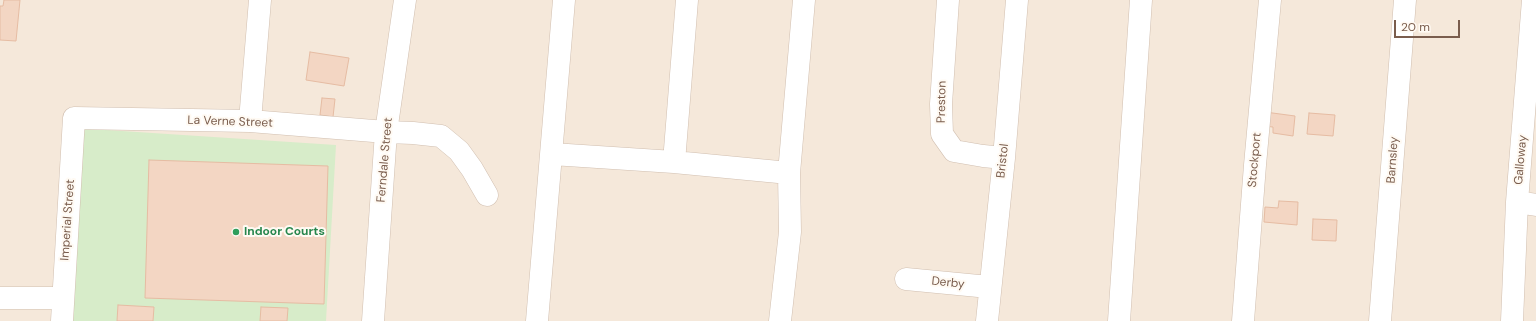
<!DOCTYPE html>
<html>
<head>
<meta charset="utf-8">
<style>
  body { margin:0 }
  #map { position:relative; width:1536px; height:321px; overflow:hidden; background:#fdf6ec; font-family:"DM Sans",sans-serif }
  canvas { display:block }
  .scale { position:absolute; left:1394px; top:20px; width:66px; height:18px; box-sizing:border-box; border:2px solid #7a5d4d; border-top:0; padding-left:5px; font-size:12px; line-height:14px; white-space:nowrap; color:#7a5d4d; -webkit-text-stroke:3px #fffaf3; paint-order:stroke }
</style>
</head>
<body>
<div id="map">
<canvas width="1536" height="321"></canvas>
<div class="scale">20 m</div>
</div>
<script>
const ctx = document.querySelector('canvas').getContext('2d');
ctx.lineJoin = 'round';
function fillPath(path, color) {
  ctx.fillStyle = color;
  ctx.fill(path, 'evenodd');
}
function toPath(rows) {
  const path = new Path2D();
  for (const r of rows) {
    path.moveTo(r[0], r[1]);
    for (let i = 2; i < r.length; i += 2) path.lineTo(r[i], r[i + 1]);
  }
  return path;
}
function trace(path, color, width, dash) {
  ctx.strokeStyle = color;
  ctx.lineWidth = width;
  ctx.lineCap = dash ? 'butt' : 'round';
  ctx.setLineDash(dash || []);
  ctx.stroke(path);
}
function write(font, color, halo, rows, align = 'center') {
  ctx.font = font + ' "DM Sans",sans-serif';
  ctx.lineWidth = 4;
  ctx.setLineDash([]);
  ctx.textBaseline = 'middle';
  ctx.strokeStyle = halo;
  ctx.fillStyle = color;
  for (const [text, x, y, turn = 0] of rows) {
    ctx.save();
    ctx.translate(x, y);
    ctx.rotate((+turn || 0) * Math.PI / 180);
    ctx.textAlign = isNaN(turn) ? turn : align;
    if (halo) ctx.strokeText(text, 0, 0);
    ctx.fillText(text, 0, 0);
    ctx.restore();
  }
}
const residential = toPath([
  [0,0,1536,0,1536,321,0,321]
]);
const green = toPath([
  [76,128,336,145,326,321,64,321]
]);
const building = toPath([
  [4,0,20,0,16,41,0,40,0,6,3,6,4,0],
  [310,52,349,58,344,86,306,80,310,52],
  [322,98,335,99,333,117,320,115,322,98],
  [1265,112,1295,116,1293,136,1273,133,1273,127,1263,126,1265,112],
  [1309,113,1335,115,1333,136,1307,134,1309,113],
  [149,160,328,166,324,304,145,298,149,160],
  [1279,201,1298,202,1297,225,1264,222,1265,207,1278,208,1279,201],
  [1313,219,1337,220,1336,241,1312,240,1313,219],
  [118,305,154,307,153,321,117,321,118,305],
  [261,307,288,308,287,321,260,321,261,307]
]);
const minor = toPath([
  [948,0,941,104,942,134,954,151,983,156,1004,158],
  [250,121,260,0],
  [552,154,674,162,789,173],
  [674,162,687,0],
  [1517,202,1536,205],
  [906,279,989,287],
  [0,298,63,298],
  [62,321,74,118,250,121,386,132,413,133,441,136,459,151,472,169,487,195],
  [373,321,386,132,405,0],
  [537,321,564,0],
  [780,321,790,232,789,173,804,0],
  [987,321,1004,158,1017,0],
  [1119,321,1141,0],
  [1243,321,1255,165,1270,0],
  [1380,321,1405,0],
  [1512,321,1517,202,1533,0]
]);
const markers = [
  [236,232,4,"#2e9e5b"]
];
const streetNames = [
  ["Preston",942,102,-89],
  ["La Verne Street",230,122,2],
  ["Ferndale Street",385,160,-85],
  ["Stockport",1255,160,-85],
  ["Barnsley",1393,160,-86],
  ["Galloway",1521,160,-85],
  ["Bristol",1003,161,-84],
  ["Imperial Street",68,220,-86],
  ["Derby",948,283,6]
];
const leisureNames = [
  ["Indoor Courts",244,232]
];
fillPath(residential, '#f5e8da');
fillPath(green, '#d7ecc9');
fillPath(building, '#f3d6c3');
trace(building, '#e6bca3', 1);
trace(minor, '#d1bfb0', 23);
trace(minor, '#fff', 22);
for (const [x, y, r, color] of markers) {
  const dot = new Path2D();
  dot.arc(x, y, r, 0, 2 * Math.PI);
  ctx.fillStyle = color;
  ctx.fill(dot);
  trace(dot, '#fffaf3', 1.5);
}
write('12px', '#7a5d4d', '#fffaf3', streetNames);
write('bold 12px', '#27864d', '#fffaf3', leisureNames, 'left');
</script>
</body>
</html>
